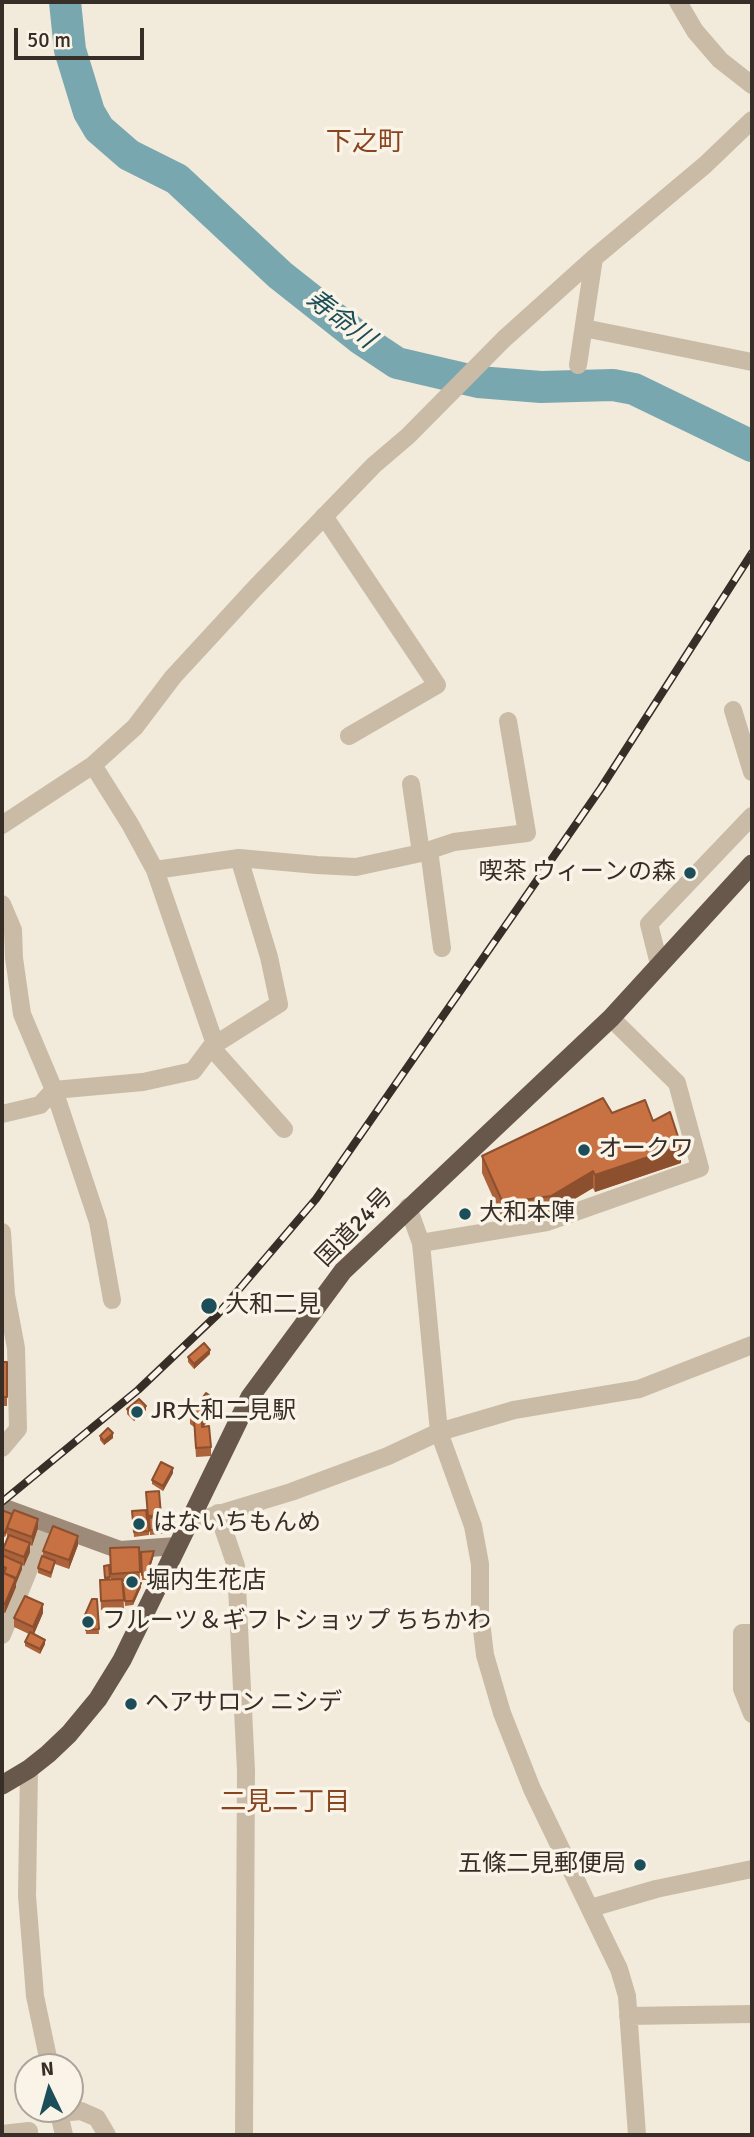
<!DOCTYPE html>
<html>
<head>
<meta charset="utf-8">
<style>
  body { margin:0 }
  #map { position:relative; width:754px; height:2137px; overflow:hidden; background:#f2eadb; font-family:Signika,sans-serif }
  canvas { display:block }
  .frame { position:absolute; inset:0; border:4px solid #362e27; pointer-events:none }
  .north { position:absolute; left:14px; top:2053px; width:70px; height:70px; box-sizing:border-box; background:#faf3e7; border:2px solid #aca49a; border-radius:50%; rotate:355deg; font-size:19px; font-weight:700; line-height:28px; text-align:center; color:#362e27 }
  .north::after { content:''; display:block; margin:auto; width:24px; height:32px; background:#1c4e59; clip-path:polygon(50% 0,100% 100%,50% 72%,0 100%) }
  .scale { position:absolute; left:14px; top:28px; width:130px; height:32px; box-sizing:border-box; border:4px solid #362e27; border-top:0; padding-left:9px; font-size:21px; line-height:24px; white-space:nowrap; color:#362e27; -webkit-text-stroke:5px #faf3e7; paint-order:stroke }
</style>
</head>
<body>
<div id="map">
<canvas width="754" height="2137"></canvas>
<div class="frame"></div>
<div class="north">N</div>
<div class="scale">50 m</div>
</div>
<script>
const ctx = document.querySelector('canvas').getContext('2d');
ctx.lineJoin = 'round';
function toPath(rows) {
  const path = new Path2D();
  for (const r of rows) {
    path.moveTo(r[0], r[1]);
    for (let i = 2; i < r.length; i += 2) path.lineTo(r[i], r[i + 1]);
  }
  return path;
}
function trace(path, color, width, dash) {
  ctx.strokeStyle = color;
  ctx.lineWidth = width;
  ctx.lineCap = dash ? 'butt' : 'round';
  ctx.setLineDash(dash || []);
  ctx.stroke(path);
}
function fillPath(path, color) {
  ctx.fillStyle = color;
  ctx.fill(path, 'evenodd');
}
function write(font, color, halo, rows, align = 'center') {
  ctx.font = font + ' Signika,"Noto Sans JP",sans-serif';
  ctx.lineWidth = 7;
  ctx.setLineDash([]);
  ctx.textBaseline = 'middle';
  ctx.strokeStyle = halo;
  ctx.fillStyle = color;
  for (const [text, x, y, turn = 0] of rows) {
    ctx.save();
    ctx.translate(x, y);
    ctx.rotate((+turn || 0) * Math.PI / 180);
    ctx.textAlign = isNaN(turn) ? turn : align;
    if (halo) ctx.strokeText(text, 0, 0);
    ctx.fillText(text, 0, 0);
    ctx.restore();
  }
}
const river = toPath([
  [65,2,70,50,89,112,99,129,129,155,177,179,280,275,361,339,397,363,478,382,541,387,613,385,634,389,752,446]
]);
const minor = toPath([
  [678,2,695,31,720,60,752,85],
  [584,328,752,362],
  [578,365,594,258],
  [324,516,437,685,349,736],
  [733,710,752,772],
  [411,784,421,853],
  [2,825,93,765],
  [429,850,442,948],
  [155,870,239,858,317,865,356,867,421,853,454,842,527,833,508,721],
  [2,904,13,930,14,958,22,1014,54,1090,98,1222,112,1300],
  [659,964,649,924,752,816],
  [215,1044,155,870,130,824,93,765,135,727,173,677,255,588,374,465,408,436,504,339,594,258,705,165,752,120],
  [211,1047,284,1129],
  [2,1114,40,1105,54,1090,143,1082,193,1071,211,1047,279,1004,269,957,239,858],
  [408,1207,421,1243,439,1432,473,1526,480,1564,480,1613,485,1655,502,1713,532,1789,619,1969,627,1996,637,2135],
  [2,1232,6,1295,16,1348,18,1429,2,1448],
  [421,1243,547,1222,700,1168,677,1083,611,1018],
  [218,1513,236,1566,246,1771,244,2135],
  [189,1523,291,1492,388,1456,439,1432,514,1410,639,1389,752,1345],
  [752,1633,742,1633,742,1689,752,1714],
  [2,1635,47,1525],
  [591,1908,656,1889,752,1869],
  [628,2016,752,2014],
  [59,2113,81,2111,97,2118,107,2135],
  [2,2134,29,2131,29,2135]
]);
const tertiary = toPath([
  [29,1769,27,1896,35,1996,50,2067],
  [58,2109,64,2135]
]);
const secondary = toPath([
  [2,1507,120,1550,177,1546]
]);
const trunk = toPath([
  [2,1785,29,1769,48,1754,69,1734,98,1699,122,1660,250,1397,343,1271,611,1018,752,864]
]);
const rail = toPath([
  [2,1502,138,1390,218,1314,316,1199,601,788,752,553]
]);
const wall = toPath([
  [612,1113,653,1121,681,1163,595,1192,593,1188,551,1213,503,1220,482,1173,482,1156],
  [210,1354,194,1369,188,1362,188,1357],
  [2,1362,7,1362,7,1406,2,1406],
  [127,1409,146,1410,134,1421,127,1414],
  [216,1409,203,1426,211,1447,211,1456,196,1457,194,1427,190,1424,190,1415],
  [100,1436,113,1438,104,1445,100,1440],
  [173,1473,163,1491,152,1484,152,1480],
  [159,1491,161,1517,166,1516,167,1533,150,1535,146,1492],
  [2,1513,38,1528,32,1546,30,1545,30,1552,24,1566,22,1565,22,1569,16,1583,16,1587,5,1613,2,1612,2,1572,4,1573,5,1571,2,1570,2,1555,3,1555,3,1549,7,1537,7,1533,5,1537,2,1536],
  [132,1516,149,1531,149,1535,134,1537],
  [78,1545,69,1569,55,1564,51,1578,38,1573,38,1568,43,1557,43,1551],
  [139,1547,140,1581,123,1582,124,1609,101,1610,100,1580,105,1580,104,1566,109,1565,110,1579,111,1579,110,1548],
  [141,1552,154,1555,146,1580,142,1580],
  [123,1584,141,1587,133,1605,125,1606],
  [97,1599,99,1634,86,1634,85,1615],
  [43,1613,34,1634,45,1644,40,1654,25,1646,25,1642,29,1634,14,1627,14,1618]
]);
const shadedWall = toPath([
  [681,1146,681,1163,595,1192,595,1175],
  [593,1171,593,1188,551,1213,551,1196],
  [210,1350,210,1354,194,1369,194,1364],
  [216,1400,216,1409,202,1429,202,1420],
  [146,1406,146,1410,134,1421,134,1417],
  [113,1433,113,1438,104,1445,104,1441],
  [173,1468,173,1473,163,1491,163,1486],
  [38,1519,38,1528,32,1546,32,1537],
  [78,1536,78,1545,69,1569,69,1560],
  [30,1543,30,1552,24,1566,24,1557],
  [154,1551,154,1555,146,1580,146,1576],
  [22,1564,22,1569,16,1584,16,1579],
  [16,1578,16,1587,5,1613,5,1604],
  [141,1583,141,1587,133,1605,133,1601],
  [43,1604,43,1613,33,1636,33,1627],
  [45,1640,45,1644,40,1654,40,1649]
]);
const building = toPath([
  [603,1098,612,1113,645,1100,653,1121,670,1112,681,1146,595,1175,593,1171,551,1196,503,1203,482,1156,603,1098],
  [204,1343,210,1350,194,1364,188,1357,204,1343],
  [2,1362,7,1362,7,1397,2,1397,2,1362],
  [206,1393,216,1400,202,1420,202,1427,209,1426,211,1447,196,1448,194,1418,190,1415,206,1393],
  [139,1399,146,1406,134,1417,127,1409,139,1399],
  [108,1428,113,1433,104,1441,100,1436,108,1428],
  [161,1462,173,1468,163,1486,152,1480,161,1462],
  [159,1491,161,1515,148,1516,146,1492,159,1491],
  [14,1510,38,1519,32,1537,7,1528,14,1510],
  [146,1510,149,1531,134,1532,132,1511,146,1510],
  [4,1511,12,1514,5,1533,2,1531,2,1513,4,1511],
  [166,1516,167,1529,150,1530,149,1518,166,1516],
  [53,1526,78,1536,69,1560,43,1551,53,1526],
  [9,1535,30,1543,24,1557,3,1549,9,1535],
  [139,1547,140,1572,111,1574,110,1548,139,1547],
  [154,1551,146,1576,142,1575,141,1552,154,1551],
  [2,1555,22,1564,16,1579,4,1573,6,1568,2,1566,2,1555],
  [42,1556,55,1561,51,1573,38,1568,42,1556],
  [109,1565,110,1577,105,1578,104,1566,109,1565],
  [2,1572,16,1578,5,1604,2,1603,2,1572],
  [122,1579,124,1600,101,1601,100,1580,122,1579],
  [141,1583,133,1601,125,1601,123,1584,141,1583],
  [25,1596,43,1604,33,1627,14,1618,25,1596],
  [92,1599,97,1599,99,1629,86,1630,85,1615,92,1599],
  [30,1632,45,1640,40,1649,25,1642,30,1632]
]);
const markers = [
  [690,873,7,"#1c4e59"],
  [584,1150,7,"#1c4e59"],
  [465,1214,7,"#1c4e59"],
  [209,1306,9,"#1c4e59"],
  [137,1412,7,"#1c4e59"],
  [139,1524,7,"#1c4e59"],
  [132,1582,7,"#1c4e59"],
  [88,1622,7,"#1c4e59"],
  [131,1704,7,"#1c4e59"],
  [640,1865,7,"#1c4e59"]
];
const poiNames = [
  ["喫茶 ウィーンの森",676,873,"right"],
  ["オークワ",598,1150],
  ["大和本陣",479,1214],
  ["大和二見",225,1306],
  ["JR大和二見駅",151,1412],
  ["はないちもんめ",153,1524],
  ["堀内生花店",146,1582],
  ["フルーツ＆ギフトショップ ちちかわ",102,1622],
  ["ヘアサロン ニシデ",145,1704],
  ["五條二見郵便局",626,1865,"right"]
];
const streetNames = [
  ["国道24号",355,1228,-46]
];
const neighbourhoodNames = [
  ["下之町",365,143],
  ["二見二丁目",285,1803]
];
const waterNames = [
  ["寿命川",340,320,37]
];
trace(river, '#79a7b0', 32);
trace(minor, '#cabba6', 18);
trace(tertiary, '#cabba6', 18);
trace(secondary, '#9e8a78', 18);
trace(trunk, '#68584b', 19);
trace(rail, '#362e27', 8);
trace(rail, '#faf3e7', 5, [16]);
fillPath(wall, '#ac623a');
fillPath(shadedWall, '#8c502f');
fillPath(building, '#c87243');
trace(building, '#8c502f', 2);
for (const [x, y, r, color] of markers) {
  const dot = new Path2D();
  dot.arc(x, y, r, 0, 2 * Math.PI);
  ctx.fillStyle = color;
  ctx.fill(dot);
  trace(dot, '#faf3e7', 2.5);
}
write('24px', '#362e27', '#faf3e7', poiNames, 'left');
write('24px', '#362e27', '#faf3e7', streetNames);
write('26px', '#87441f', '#faf3e7', neighbourhoodNames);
write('italic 26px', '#1c4e59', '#faf3e7', waterNames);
</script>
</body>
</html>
